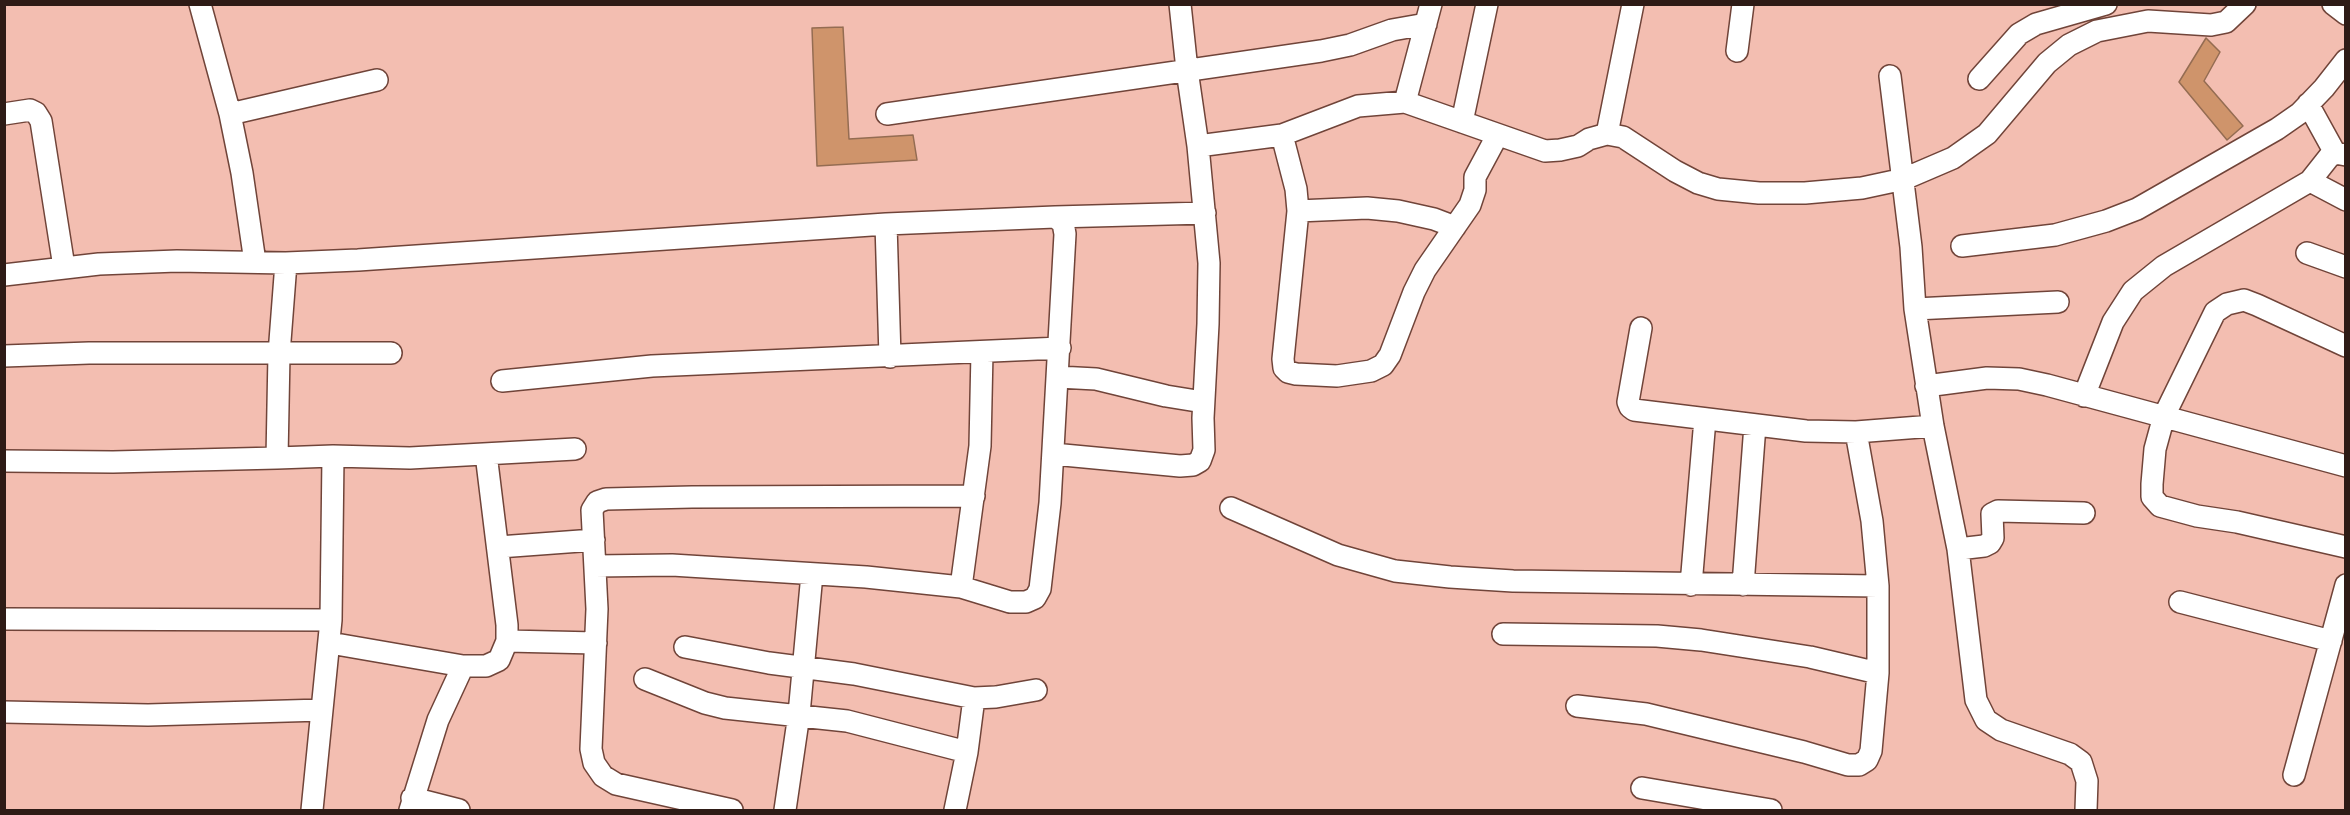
<!DOCTYPE html>
<html>
<head>
<meta charset="utf-8">
<style>
  body { margin:0 }
  #map { position:relative; width:2350px; height:815px; overflow:hidden; background:#f3beb1; font-family:"Nunito Sans",sans-serif }
  canvas { display:block }
  .frame { position:absolute; inset:0; border:6px solid #2e1b16; pointer-events:none }
</style>
</head>
<body>
<div id="map">
<canvas width="2350" height="815"></canvas>
<div class="frame"></div>
</div>
<script>
const ctx = document.querySelector('canvas').getContext('2d');
ctx.lineJoin = 'round';
function fillPath(path, color) {
  ctx.fillStyle = color;
  ctx.fill(path, 'evenodd');
}
function toPath(rows) {
  const path = new Path2D();
  for (const r of rows) {
    path.moveTo(r[0], r[1]);
    for (let i = 2; i < r.length; i += 2) path.lineTo(r[i], r[i + 1]);
  }
  return path;
}
function trace(path, color, width, dash) {
  ctx.strokeStyle = color;
  ctx.lineWidth = width;
  ctx.lineCap = dash ? 'butt' : 'round';
  ctx.setLineDash(dash || []);
  ctx.stroke(path);
}
const building = toPath([
  [843,27,849,139,913,135,917,160,817,166,812,28,843,27],
  [2206,38,2220,52,2204,81,2243,126,2227,140,2179,82,2206,38]
]);
const minor = toPath([
  [200,4,230,114,242,173,255,262],
  [2333,4,2346,14],
  [1737,51,1743,4],
  [1890,76,1911,247,1915,309,1933,426,1958,549,1976,700,1986,720,2001,730,2070,754,2081,762,2087,781,2086,810],
  [1979,79,2019,34,2036,24,2106,4],
  [1405,102,1431,4],
  [2308,104,2335,153],
  [4,114,30,110,36,113,41,121,64,267],
  [230,114,377,80],
  [887,114,1321,51,1350,45,1392,30,1426,24],
  [1462,122,1487,4],
  [1607,134,1633,4],
  [1282,135,1296,189,1298,211,1283,359,1284,368,1288,372,1296,374,1337,376,1371,371,1383,365,1390,355,1414,292,1425,270,1470,205,1475,190,1475,177,1497,136],
  [1198,146,1282,135,1358,106,1405,102,1545,151,1560,150,1578,146,1589,139,1607,134,1623,137,1675,171,1698,183,1718,189,1759,193,1805,193,1862,188,1904,179,1953,158,1987,134,2047,63,2069,45,2097,31,2148,21,2211,25,2226,22,2245,4],
  [2310,181,2346,200],
  [1298,211,1367,208,1398,211,1434,219,1455,227],
  [1055,217,1205,213],
  [886,224,890,357],
  [1962,246,2055,235,2106,221,2137,209,2277,129,2300,113,2324,88,2346,60],
  [2307,253,2346,267],
  [286,263,279,354,277,458,333,456],
  [4,275,99,264,177,261,286,263,358,260,886,224,1055,217,1063,223,1065,234,1050,503,1040,589,1035,598,1026,602,1010,602,961,587,866,577,672,565,595,566],
  [1915,309,2058,302],
  [1641,328,1628,402,1630,407,1634,410,1806,431,1856,432,1933,426],
  [2346,346,2257,305,2244,300,2227,304,2215,312,2164,416,2155,449,2152,484,2152,497,2160,506,2197,516,2237,522,2346,547],
  [4,356,89,353,391,353],
  [1058,377,1096,379,1166,396,1203,402],
  [502,381,652,366,1060,348],
  [1926,386,1987,378,2019,379,2047,385,2346,466],
  [2084,396,2113,322,2133,291,2164,266,2310,181,2329,157,2335,153,2346,155],
  [1053,454,1180,466,1193,465,1200,461,1204,450,1203,418,1208,324,1209,263,1198,146,1187,70,1180,4],
  [4,461,113,462,277,458],
  [1231,508,1338,555,1395,571,1450,577,1513,581,1878,586],
  [499,547,594,540],
  [1958,549,1984,546,1990,543,1993,538,1992,514,1998,511,2084,513],
  [1691,585,1705,419],
  [1743,585,1755,425],
  [961,587,980,446,982,352],
  [2180,602,2331,641],
  [4,619,331,620,322,710],
  [331,620,333,456,410,458,575,449],
  [1503,634,1657,636,1701,640,1810,657,1878,673],
  [507,641,596,643],
  [330,643,463,666,486,666,499,660,507,641,507,625,486,454],
  [685,647,769,663,854,674,974,698,996,697,1036,690],
  [645,679,705,703,725,708,847,721,967,752],
  [1577,706,1646,714,1804,752,1848,765,1859,765,1867,760,1871,751,1878,673,1878,586,1872,521,1856,432],
  [4,712,148,715,322,710,312,810],
  [2294,775,2346,585],
  [1642,788,1771,810],
  [412,798,459,810],
  [410,810,438,720,463,666],
  [732,810,616,784,603,776,594,763,591,749,597,609,592,510,597,502,606,499,692,497,974,496],
  [785,810,799,714,812,574],
  [955,810,967,752,974,698]
]);
fillPath(building, '#cf946b');
trace(building, '#946c52', 1.5);
trace(minor, '#704439', 24);
trace(minor, '#fff', 21);
</script>
</body>
</html>
